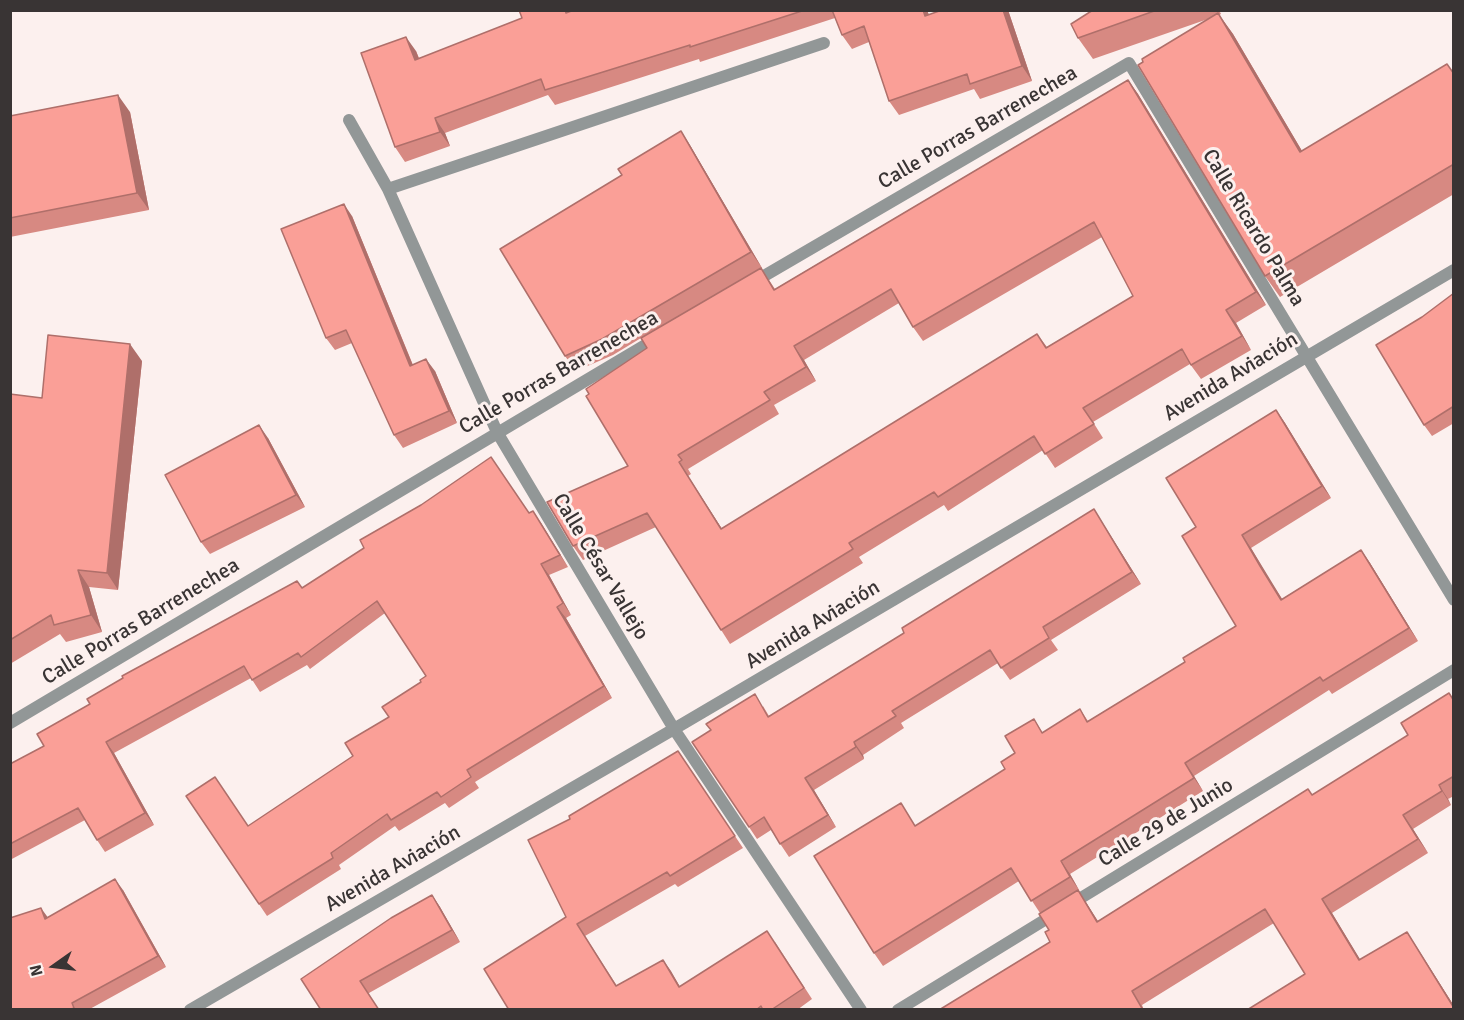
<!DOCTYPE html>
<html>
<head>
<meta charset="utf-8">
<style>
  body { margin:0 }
  #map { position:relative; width:1464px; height:1020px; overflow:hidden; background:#fcf0ee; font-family:Signika,sans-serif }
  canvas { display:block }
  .frame { position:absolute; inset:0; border:12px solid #393434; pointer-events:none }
  .north { position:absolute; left:24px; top:936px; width:60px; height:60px; -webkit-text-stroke:4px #fcf0ee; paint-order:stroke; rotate:256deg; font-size:16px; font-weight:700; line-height:24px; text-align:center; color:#393434 }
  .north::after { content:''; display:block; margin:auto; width:21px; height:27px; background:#393434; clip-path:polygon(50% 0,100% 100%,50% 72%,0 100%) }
</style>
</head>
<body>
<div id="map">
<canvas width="1464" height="1020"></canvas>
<div class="frame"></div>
<div class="north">N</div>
</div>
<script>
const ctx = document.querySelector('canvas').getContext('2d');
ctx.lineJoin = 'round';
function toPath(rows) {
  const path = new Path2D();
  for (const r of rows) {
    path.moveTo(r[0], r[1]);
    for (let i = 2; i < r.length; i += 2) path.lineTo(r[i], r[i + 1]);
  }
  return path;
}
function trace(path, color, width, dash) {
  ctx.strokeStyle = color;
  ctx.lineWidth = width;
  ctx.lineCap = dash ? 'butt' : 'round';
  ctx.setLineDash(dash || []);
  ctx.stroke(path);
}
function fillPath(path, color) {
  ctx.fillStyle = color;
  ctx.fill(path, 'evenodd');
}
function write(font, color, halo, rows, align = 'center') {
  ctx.font = font + ' Signika,sans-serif';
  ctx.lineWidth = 6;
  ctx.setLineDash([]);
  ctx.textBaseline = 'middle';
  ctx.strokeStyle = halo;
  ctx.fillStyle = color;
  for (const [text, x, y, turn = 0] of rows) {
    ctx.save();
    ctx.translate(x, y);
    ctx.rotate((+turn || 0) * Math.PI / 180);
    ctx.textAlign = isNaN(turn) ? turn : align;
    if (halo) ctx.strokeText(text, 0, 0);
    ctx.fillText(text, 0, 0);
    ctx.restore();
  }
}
const street = toPath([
  [349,120,388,189,497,432,674,729,861,1010],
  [388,189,824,43],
  [752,283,1129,63,1454,600],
  [10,723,659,337],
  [1071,904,1454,670],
  [190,1010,674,729,1454,270],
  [898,1010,1056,913]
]);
const wall = toPath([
  [571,10,571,11,574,10,927,10,929,15,1008,10,1032,81,980,99,974,89,899,115,889,101,869,42,852,49,842,35,835,18,700,62,699,59,555,105,548,95,445,133,450,146,405,162,395,147,416,51,419,58],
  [1093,10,1219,10,1221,14,1219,15,1233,34,1302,151,1454,73,1454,194,1280,297,1265,276,1208,19,1093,59,1078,38],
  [1128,80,1138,94,1266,305,1236,323,1251,350,1201,379,1190,364,1093,422,1103,438,1055,468,1043,450,948,511,944,505,859,557,863,563,730,644,656,527,583,560,573,546,628,466,647,348,641,338,613,355,576,371,565,356,681,131,691,147,762,268,761,268,775,289],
  [1102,237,1133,296,1047,347,1037,334,722,529,688,476,691,474,688,469,779,414,774,405,816,381,804,360,899,303,913,327,923,341],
  [130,112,149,210,10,237,10,116],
  [352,216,413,365,435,371,457,423,403,448,394,435,352,343,335,350,326,338],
  [1454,293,1454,423,1432,436,1424,425,1422,317],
  [142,361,118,590,89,587,102,632,66,642,60,634,10,664,10,394,42,398],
  [1276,410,1285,423,1331,498,1251,548,1269,579,1282,599,1361,550,1370,563,1418,641,1332,694,1329,690,1194,776,1203,791,1070,874,1079,890,1078,890,1098,921,1308,789,1312,795,1408,735,1401,723,1449,693,1454,700,1454,796,1448,799,1451,805,1413,829,1428,853,1332,913,1360,960,1407,932,1416,946,1454,1006,1454,1010,1247,1010,1305,974,1274,923,1142,1005,1144,1010,939,1010,1050,942,1045,932,1049,930,1039,914,1040,913,1019,881,883,966,874,953,814,856,901,803,915,826,1005,769,1001,762,1015,753,1005,736,1034,719,1043,733,1080,709,1088,721,1185,662,1183,658,1236,626,1182,536,1196,527,1166,478],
  [268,438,305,507,210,554,201,542],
  [1094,509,1102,522,1141,584,1051,640,1058,650,1010,680,998,663,901,723,904,728,863,755,864,759,814,790,836,827,789,857,771,830,757,839,749,827,763,706,769,716,904,633],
  [529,513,541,523,568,567,549,575,571,615,566,618,612,698,475,782,479,788,449,808,445,803,399,831,395,826,339,865,341,869,267,916,186,796,248,826,353,756,426,676,385,613,310,669,307,665,260,692,251,678,114,753,154,825,105,852,97,840,85,820,10,860,10,764,44,746,302,588],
  [678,751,743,848,678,887,675,884,585,936,617,986,663,960,680,987,775,942,812,999,797,1010,509,1010,566,917],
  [123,890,166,967,88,1010,10,1010,48,918],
  [432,895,440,907,460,942,369,993,321,1010]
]);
const shadedWall = toPath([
  [923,10,927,10,935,31,925,16],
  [1003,10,1008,10,1032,81,1022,66],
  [1218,13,1233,34,1315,173,1300,152],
  [406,37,416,51,425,75,415,60],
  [1128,80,1138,94,1266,305,1256,292],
  [118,95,130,112,149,210,137,193],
  [435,118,445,133,450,146,440,132],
  [681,131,691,147,762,268,751,252],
  [344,204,352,216,418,378,410,366],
  [1226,310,1236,323,1251,350,1242,336],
  [130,344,142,361,118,590,107,573],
  [794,346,804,360,816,381,806,367],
  [426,359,435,371,457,423,449,411],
  [1276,410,1285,423,1331,498,1322,486],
  [259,425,268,438,305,507,296,495],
  [679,462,688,476,731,543,721,529],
  [1094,509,1102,522,1141,584,1132,572],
  [533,511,541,523,568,567,560,555],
  [1242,535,1251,548,1290,612,1281,600],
  [1361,550,1370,563,1418,641,1409,628],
  [541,564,549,575,571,615,563,603],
  [78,570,89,587,102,632,91,615],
  [557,607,566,618,612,698,604,686],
  [106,742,114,753,154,825,145,813],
  [854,742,863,755,864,759,856,747],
  [1185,763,1194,776,1203,791,1194,778],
  [805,778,814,790,836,827,828,815],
  [1439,785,1448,799,1451,805,1442,791],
  [1403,815,1413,829,1428,853,1418,839],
  [1061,861,1070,874,1079,890,1070,877],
  [115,879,123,890,166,967,158,956],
  [1078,890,1087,904,1107,936,1097,922],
  [432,895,440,907,460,942,452,930],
  [1322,899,1332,913,1369,974,1359,960],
  [41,908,49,919,45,919],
  [1407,932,1416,946,1454,1006,1454,1008],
  [663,960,671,971,687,999,679,987]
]);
const building = toPath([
  [519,10,565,10,566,13,574,10,805,10,690,47,690,45,545,90,541,79,435,118,440,132,395,147,361,53,406,37,415,60,522,18,519,10],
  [832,10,923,10,925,16,942,10,1003,10,1022,66,970,84,967,74,889,101,864,26,842,35,832,10],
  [1093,10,1157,10,1078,38,1071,24,1093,10],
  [1218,13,1300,152,1447,64,1454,74,1454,164,1265,276,1138,65,1143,62,1142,59,1218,13],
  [1128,80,1256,292,1226,310,1242,336,1191,365,1182,349,1083,408,1094,424,1045,454,1034,436,938,497,934,492,849,543,853,549,721,630,647,513,573,546,547,502,628,466,586,396,589,394,586,389,647,348,641,338,761,268,774,290,1128,80],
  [1094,222,1133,296,1046,348,1037,334,721,529,679,462,682,460,678,455,770,400,764,392,806,367,794,346,891,289,913,327,1094,222],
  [118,95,137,193,10,218,10,116,118,95],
  [681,131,751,252,602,339,565,356,500,249,622,175,618,169,681,131],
  [344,204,410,366,426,359,449,411,394,435,346,330,326,338,281,229,344,204],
  [1454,293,1454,406,1424,425,1376,345,1422,317,1454,293],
  [48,335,130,344,107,573,78,570,91,615,54,625,51,615,10,640,10,394,42,398,48,335],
  [1276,410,1322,486,1242,535,1260,566,1281,600,1361,550,1409,628,1323,681,1320,677,1185,763,1194,778,1061,861,1070,877,1031,901,1011,868,874,953,814,856,901,803,915,826,1005,769,1001,762,1015,753,1005,736,1034,719,1042,733,1080,709,1087,722,1185,662,1183,658,1236,626,1182,536,1196,527,1166,478,1276,410],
  [259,425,296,495,201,542,165,475,259,425],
  [491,457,529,513,533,511,560,555,541,564,563,603,557,607,604,686,467,770,471,777,441,797,437,792,391,820,387,814,331,853,333,858,259,904,186,796,215,777,248,826,353,756,345,743,389,717,382,707,421,682,420,680,426,676,377,601,301,657,298,653,252,680,244,666,106,742,145,813,97,840,78,808,10,844,10,764,44,746,37,734,90,704,87,699,123,678,122,676,297,581,302,588,364,548,360,540,421,505,491,457],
  [1094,509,1132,572,1043,627,1049,638,1001,668,990,650,892,711,896,716,854,742,856,747,805,778,828,815,780,844,764,817,749,827,692,742,711,730,706,724,755,694,768,717,904,633,902,628,1094,509],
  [1449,693,1454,701,1454,776,1439,785,1442,791,1403,815,1418,839,1322,899,1359,960,1407,932,1454,1008,1454,1010,1247,1010,1305,974,1265,909,1132,991,1143,1010,939,1010,1050,942,1045,932,1049,930,1039,914,1078,890,1097,922,1308,789,1312,795,1408,735,1401,723,1449,693],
  [678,751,735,836,670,876,667,872,577,924,616,986,663,960,679,987,767,931,804,988,771,1010,763,1010,761,1006,756,1010,509,1010,484,969,566,917,528,840,570,819,569,816,678,751],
  [115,879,158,956,72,1003,74,1008,68,1010,10,1010,10,918,41,908,45,919,115,879],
  [432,895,452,930,360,981,379,1010,321,1010,301,979,391,918,432,895]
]);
const streetNames = [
  ["Calle Porras Barrenechea",978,128,-30],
  ["Calle Ricardo Palma",1253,228,59],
  ["Calle Porras Barrenechea",559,373,-30],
  ["Avenida Aviación",1231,377,-31],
  ["Calle César Vallejo",600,567,59],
  ["Calle Porras Barrenechea",141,622,-31],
  ["Avenida Aviación",813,625,-31],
  ["Calle 29 de Junio",1166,823,-31],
  ["Avenida Aviación",393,869,-30]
];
trace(street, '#929797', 12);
fillPath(wall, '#d78982');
fillPath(shadedWall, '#af6f6a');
fillPath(building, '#fa9f97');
trace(building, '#af6f6a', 1.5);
write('21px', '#393434', '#fcf0ee', streetNames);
</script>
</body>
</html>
